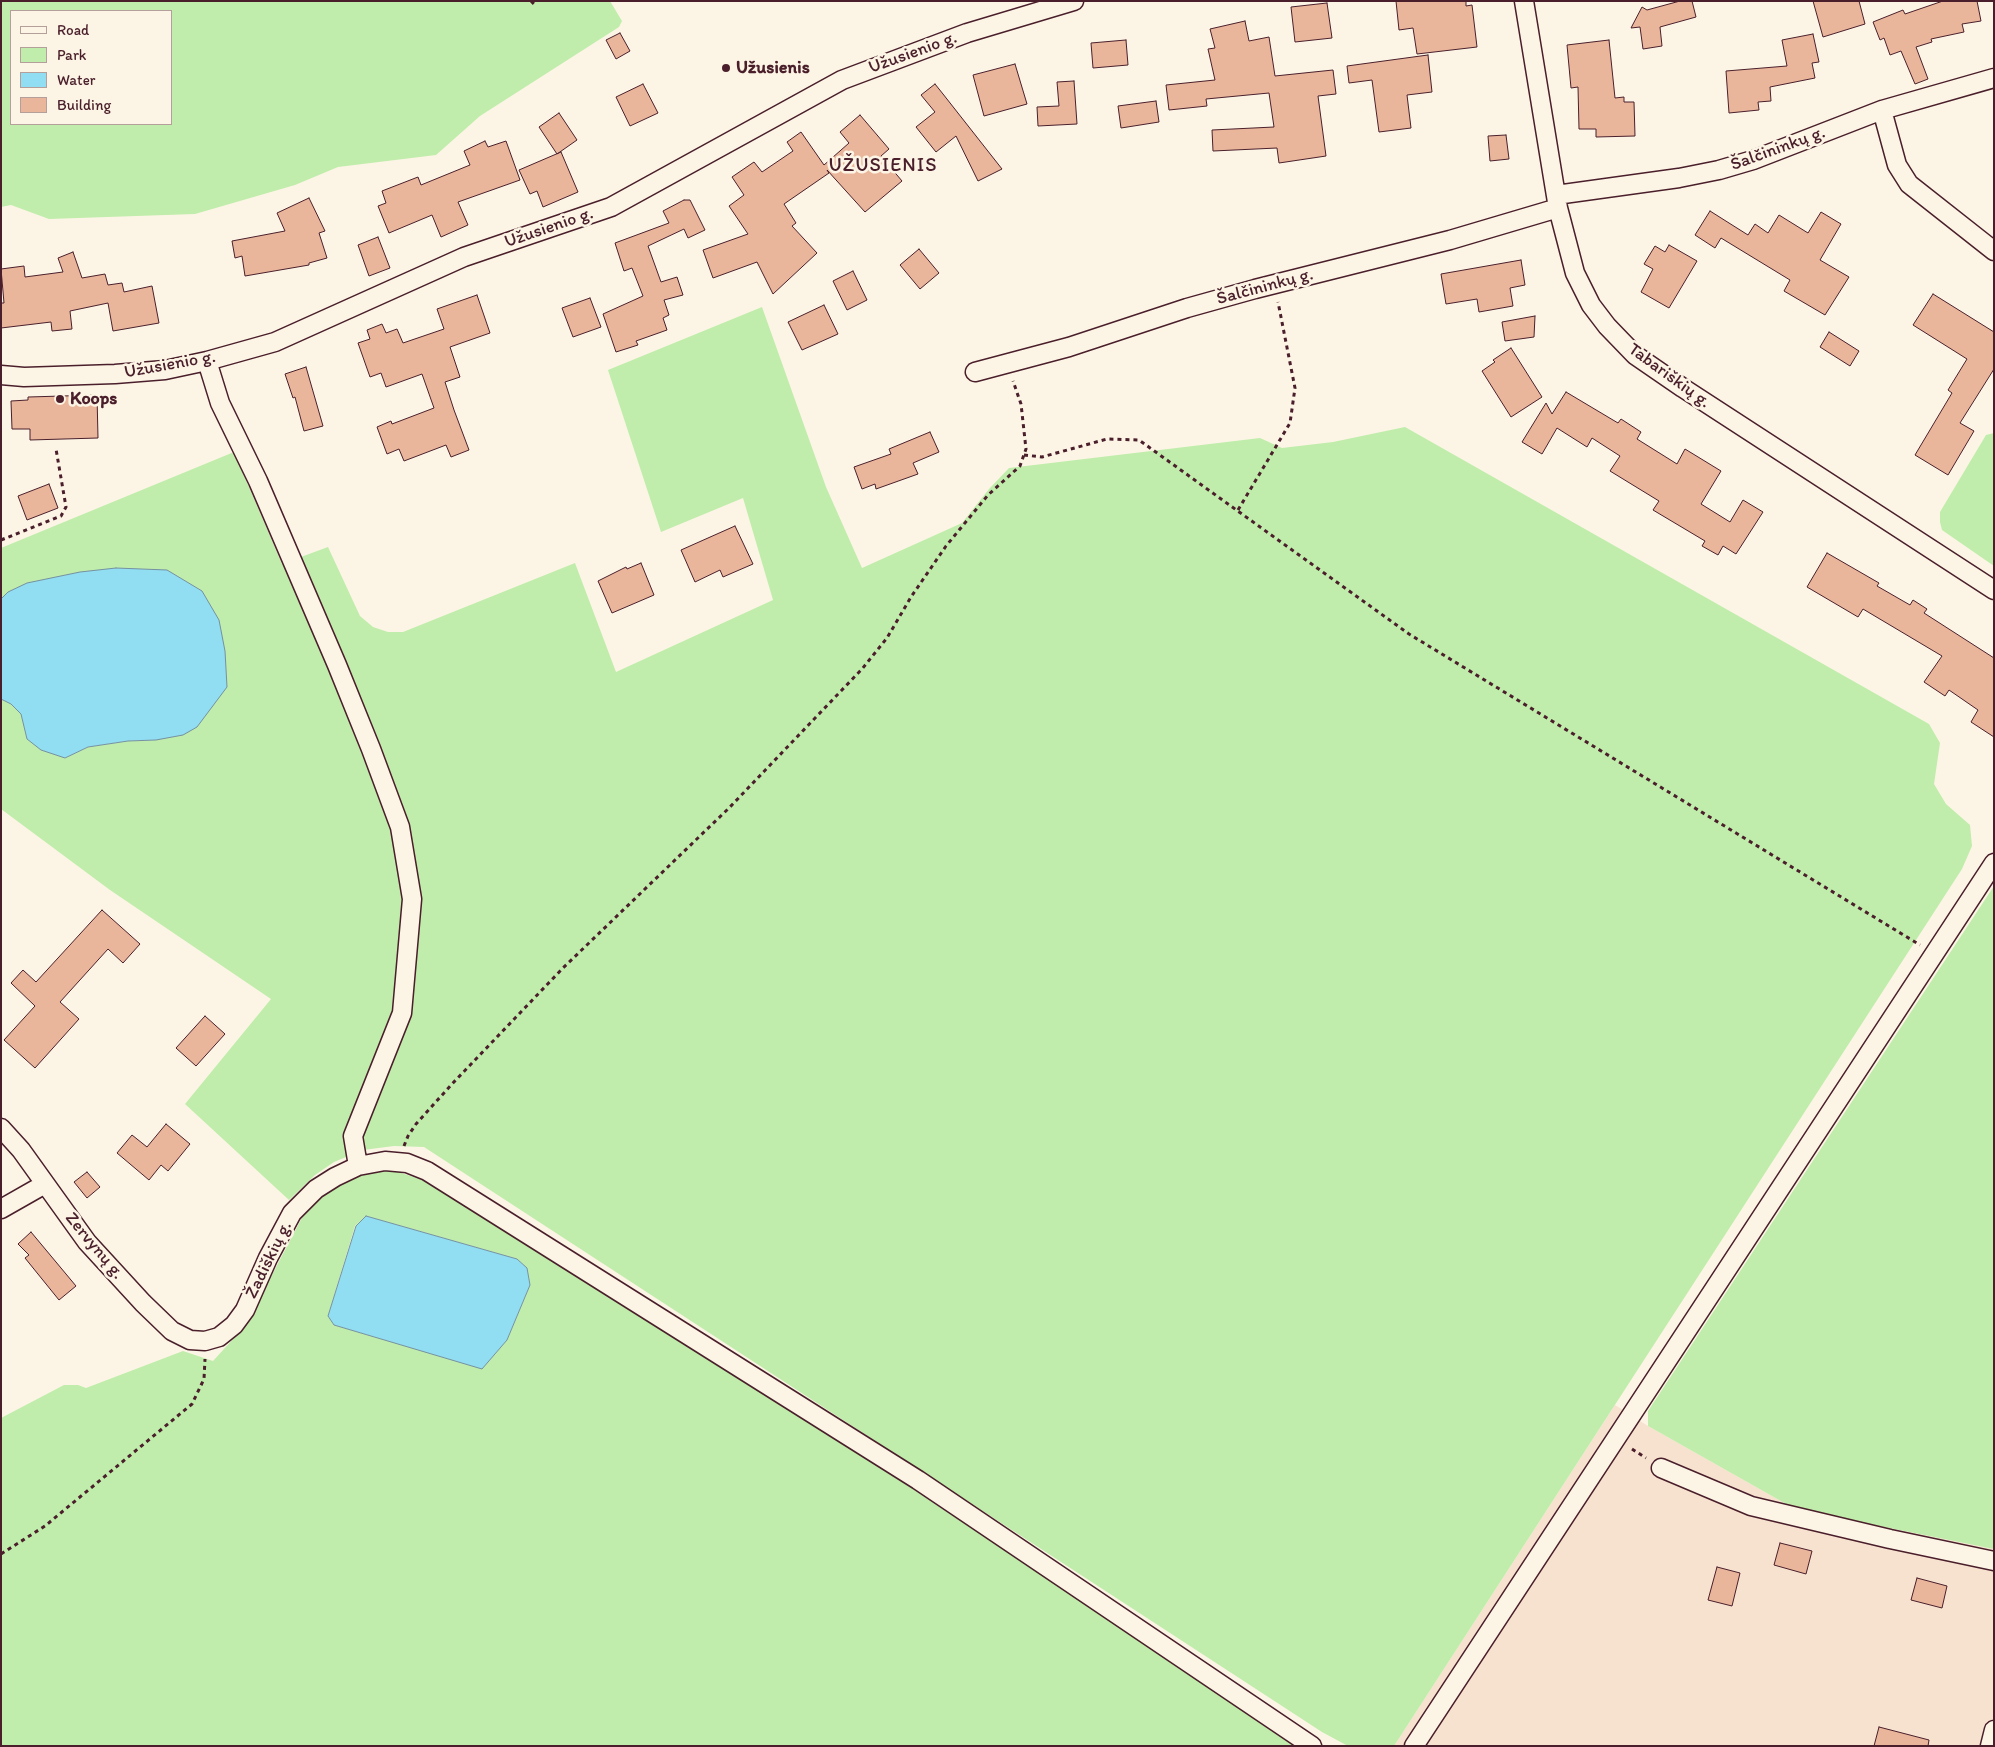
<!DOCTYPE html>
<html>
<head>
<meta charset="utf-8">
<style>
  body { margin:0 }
  #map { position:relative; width:1995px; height:1747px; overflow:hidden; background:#fcf5e5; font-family:Itim,sans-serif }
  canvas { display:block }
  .frame { position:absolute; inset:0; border:2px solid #4a1f2b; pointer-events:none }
  .legend { position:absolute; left:10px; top:10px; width:162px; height:115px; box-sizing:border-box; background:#fcf5e5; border:1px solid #b59f9b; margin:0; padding:6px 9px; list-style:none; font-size:15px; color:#4a1f2b }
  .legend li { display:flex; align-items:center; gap:10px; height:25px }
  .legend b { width:25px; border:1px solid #b59f9b }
</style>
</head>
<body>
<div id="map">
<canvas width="1995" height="1747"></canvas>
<div class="frame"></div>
<ul class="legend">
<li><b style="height:6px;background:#fcf5e5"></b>Road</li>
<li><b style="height:14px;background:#c0edab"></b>Park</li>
<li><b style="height:14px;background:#91ddf1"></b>Water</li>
<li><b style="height:14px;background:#e9b69c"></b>Building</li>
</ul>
</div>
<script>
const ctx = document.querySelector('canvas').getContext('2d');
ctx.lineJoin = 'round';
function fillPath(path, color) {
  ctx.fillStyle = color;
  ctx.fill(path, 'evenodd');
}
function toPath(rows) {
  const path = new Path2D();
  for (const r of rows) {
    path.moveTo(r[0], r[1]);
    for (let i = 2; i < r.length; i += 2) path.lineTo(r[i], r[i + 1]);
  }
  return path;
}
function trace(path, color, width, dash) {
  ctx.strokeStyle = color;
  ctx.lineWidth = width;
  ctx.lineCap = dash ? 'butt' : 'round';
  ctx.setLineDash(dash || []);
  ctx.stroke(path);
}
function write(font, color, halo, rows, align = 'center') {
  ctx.font = font + ' Itim,sans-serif';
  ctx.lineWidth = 5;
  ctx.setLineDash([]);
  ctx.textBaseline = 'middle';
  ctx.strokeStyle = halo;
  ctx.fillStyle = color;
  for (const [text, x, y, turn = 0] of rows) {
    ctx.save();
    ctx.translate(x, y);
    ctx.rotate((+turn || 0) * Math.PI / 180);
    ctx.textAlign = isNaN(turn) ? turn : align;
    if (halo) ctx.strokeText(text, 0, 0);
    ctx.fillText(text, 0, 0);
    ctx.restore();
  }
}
const built = toPath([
  [1615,1405,1648,1426,1795,1509,1994,1549,1994,1746,1394,1746]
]);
const green = toPath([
  [1,1,610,1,622,21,619,27,480,116,436,155,338,167,295,185,195,214,49,219,11,205,1,207],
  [171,11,171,124,11,124,11,11],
  [762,307,826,487,862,568,962,523,989,489,1009,468,1260,438,1282,448,1333,442,1405,427,1929,724,1940,743,1934,784,1946,804,1970,825,1972,846,1962,869,1394,1746,1348,1746,1322,1732,424,1147,394,1146,363,1150,334,1162,315,1175,289,1200,185,1104,271,999,110,890,1,809,1,699,11,704,22,714,27,739,65,758,88,747,128,741,156,740,8,592,1,599,1,548,234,452,282,564,328,547,360,616,373,627,388,632,403,632,575,563,616,672,773,600,743,498,661,532,608,370],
  [1994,433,1994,566,1942,530,1940,522,1940,512,1986,435],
  [1994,886,1994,1549,1795,1509,1648,1426,1648,1411],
  [391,1170,424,1180,871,1461,1297,1746,1,1746,1,1418,64,1385,78,1385,86,1388,183,1351,213,1361,245,1326,305,1212,338,1183,365,1173],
  [366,1216,517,1259,527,1268,530,1285,507,1340,482,1368,334,1325,328,1316,355,1226]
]);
const water = toPath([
  [116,568,167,570,202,591,219,620,225,651,227,687,197,727,183,735,156,740,128,741,88,747,65,758,41,750,27,739,21,714,11,704,1,699,1,599,8,592,27,583,80,572,116,568],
  [366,1216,517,1259,527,1268,530,1285,507,1340,482,1369,334,1325,328,1316,356,1226,366,1216]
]);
const building = toPath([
  [1396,1,1466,1,1466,6,1472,5,1477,47,1417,54,1413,28,1399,30,1396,1],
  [1680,1,1692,1,1696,17,1660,27,1662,46,1643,49,1640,27,1631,28,1642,7,1647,10,1680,1],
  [1813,1,1859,1,1865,24,1823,37,1813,1],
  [1943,1,1977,1,1981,21,1962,24,1964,32,1931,39,1932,42,1916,47,1928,79,1915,84,1901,51,1890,55,1884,38,1880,40,1873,22,1903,10,1905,14,1943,1],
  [1327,3,1332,38,1295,42,1291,7,1327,3],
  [1245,21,1249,41,1269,37,1275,76,1333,70,1336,94,1318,96,1326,156,1279,163,1277,148,1213,151,1212,130,1274,127,1269,93,1206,99,1207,106,1169,110,1166,85,1215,80,1208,49,1215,48,1210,29,1245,21],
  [620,33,630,51,616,59,606,40,620,33],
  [1813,34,1819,62,1812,63,1815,78,1770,87,1771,101,1758,102,1759,110,1729,113,1726,71,1787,66,1782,40,1813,34],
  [1126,40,1128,65,1093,68,1091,43,1126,40],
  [1609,40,1615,98,1624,97,1624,102,1634,102,1635,136,1596,137,1596,129,1579,129,1578,87,1571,88,1567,45,1609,40],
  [1428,55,1432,92,1407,95,1411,128,1379,132,1372,80,1349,83,1347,66,1428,55],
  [1015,64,1027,104,984,116,973,75,1015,64],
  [1074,81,1077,124,1038,126,1037,107,1059,106,1057,82,1074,81],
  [643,84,658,113,630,126,616,97,643,84],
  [935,84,943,94,1002,169,978,181,956,136,936,152,916,127,935,112,921,95,935,84],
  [1156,101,1159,122,1121,128,1118,106,1156,101],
  [559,113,577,140,557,154,539,127,559,113],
  [860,115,889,149,881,156,902,181,865,212,827,170,829,173,784,204,796,223,792,226,817,253,773,294,757,262,713,278,703,250,748,234,729,206,744,195,732,177,754,162,762,172,793,151,787,142,801,132,824,165,849,143,840,132,860,115],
  [1506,135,1509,159,1490,161,1488,136,1506,135],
  [485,141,488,147,506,141,520,180,458,202,468,225,441,237,432,215,389,233,378,206,386,203,382,191,418,177,421,185,470,165,464,151,485,141],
  [561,152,578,192,543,207,537,191,530,194,519,170,561,152],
  [309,198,325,231,319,233,327,258,309,263,309,265,245,276,242,256,235,258,232,241,285,231,277,213,309,198],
  [684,200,690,200,705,230,688,238,684,229,648,246,661,282,677,277,683,295,664,300,669,315,663,318,667,330,636,341,638,345,616,352,603,314,643,296,632,268,624,271,615,243,669,223,663,211,684,200],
  [1710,211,1748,235,1755,224,1768,233,1779,215,1808,233,1821,212,1841,224,1820,260,1849,277,1825,315,1784,291,1790,280,1721,238,1715,248,1695,235,1710,211],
  [378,237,390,268,369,276,358,245,378,237],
  [1669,245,1697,261,1669,308,1641,292,1653,269,1644,264,1655,246,1665,252,1669,245],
  [919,249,939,273,920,289,900,265,919,249],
  [73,252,82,278,105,274,108,285,122,283,124,292,152,286,159,323,113,331,108,303,70,311,72,329,52,331,51,322,1,328,1,303,4,303,1,269,24,266,25,277,63,272,58,258,73,252],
  [1521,260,1525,285,1510,288,1513,306,1479,312,1477,299,1446,304,1441,274,1521,260],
  [853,271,867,300,847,310,833,281,853,271],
  [1933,294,1994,332,1994,369,1960,423,1974,431,1948,475,1915,455,1952,393,1948,390,1967,359,1913,325,1933,294],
  [477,295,490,333,450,347,460,377,445,382,454,410,469,450,451,457,446,445,404,461,399,449,387,454,377,427,391,421,392,424,434,408,422,374,386,387,381,373,370,377,358,343,370,339,367,330,382,324,386,333,397,329,403,343,444,329,437,309,477,295],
  [590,298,601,327,573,337,562,308,590,298],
  [824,305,838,334,802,350,788,322,824,305],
  [1535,316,1534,337,1505,341,1502,322,1535,316],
  [1829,332,1859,351,1850,366,1820,347,1829,332],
  [1511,348,1542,397,1511,417,1482,371,1495,362,1493,360,1511,348],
  [306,367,323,426,304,431,295,397,293,398,285,374,306,367],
  [1566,392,1618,423,1621,419,1641,432,1637,439,1677,464,1685,449,1721,471,1701,504,1730,522,1743,500,1763,512,1736,554,1723,546,1718,555,1702,546,1705,541,1653,510,1659,501,1610,471,1620,456,1592,438,1587,447,1557,428,1542,454,1522,442,1546,403,1552,414,1566,392],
  [97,395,98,438,30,440,30,429,12,429,11,401,28,400,28,397,97,395],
  [930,432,939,452,913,463,918,474,876,489,875,484,862,489,854,467,891,454,889,449,930,432],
  [49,484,58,508,27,520,18,496,49,484],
  [735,526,753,564,723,577,720,570,695,582,681,550,735,526],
  [1827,553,1879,583,1877,586,1910,605,1913,600,1927,609,1924,613,1994,658,1994,737,1971,722,1978,710,1949,690,1945,696,1924,682,1942,656,1863,609,1858,617,1807,587,1827,553],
  [641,563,654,595,612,613,598,581,626,567,627,569,641,563],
  [102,910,140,944,123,963,108,949,60,1002,79,1019,35,1068,4,1040,35,1006,11,983,23,970,36,982,102,910],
  [205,1016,225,1034,196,1066,176,1048,205,1016],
  [166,1124,190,1144,168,1171,161,1165,149,1180,117,1153,132,1135,147,1147,166,1124],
  [87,1172,100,1187,87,1198,74,1182,87,1172],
  [31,1232,76,1286,59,1300,25,1258,29,1255,18,1244,31,1232],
  [1780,1543,1812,1551,1806,1574,1774,1565,1780,1543],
  [1717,1567,1740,1573,1732,1606,1708,1600,1717,1567],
  [1917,1578,1947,1586,1942,1608,1911,1600,1917,1578],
  [1879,1727,1929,1740,1928,1746,1874,1746,1879,1727]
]);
const path = toPath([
  [531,1,534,4],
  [1024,455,1042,457,1107,439,1139,440,1409,634,1920,945],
  [1238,510,1290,423,1295,388,1278,302],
  [1,540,61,516,66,507,56,449],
  [404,1146,408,1136,416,1124,452,1084,563,968,729,808,862,669,887,638,911,597,946,546,988,495,1020,466,1026,449,1021,404,1013,381],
  [1632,1449,1646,1458],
  [1,1554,45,1526,192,1404,204,1379,205,1359]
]);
const minor = toPath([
  [1524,1,1558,208,1575,273,1591,305,1607,326,1635,355,1683,388,1994,590],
  [1882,110,1897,165,1909,184,1994,251],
  [1556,195,1679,178,1719,170,1753,160,1882,110,1994,78],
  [207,361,220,403,258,481,337,665,371,749,400,827,412,899,402,1013,353,1136,358,1166],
  [975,372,1069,347,1187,308,1255,289,1450,240,1558,208],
  [1,375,24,377,115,374,165,370,207,361,275,342,464,257,611,207,842,80,967,33,1074,1],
  [1,1128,21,1150,87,1242,143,1303,172,1331,190,1340,205,1341,219,1337,234,1325,245,1310,268,1258,292,1213,316,1189,335,1177,358,1166,385,1161,407,1163,427,1171,918,1480,1312,1746],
  [1,1209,45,1184],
  [1661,1468,1751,1506,1890,1539,1994,1561],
  [1414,1746,1994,863],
  [1990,1746,1994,1730]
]);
const markers = [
  [726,68,5,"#4a1f2b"],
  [60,399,5,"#4a1f2b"]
];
const streetNames = [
  ["Užusienio g.",913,53,-20],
  ["Šalčininkų g.",1778,149,-20],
  ["Užusienio g.",549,228,-19],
  ["Šalčininkų g.",1265,287,-15],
  ["Užusienio g.",170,365,-10],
  ["Tabariškių g.",1669,376,36],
  ["Zervynų g.",94,1246,50],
  ["Žadiškių g.",269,1260,-64]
];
const poiNames = [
  ["Užusienis",736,68],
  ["Koops",70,399]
];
const quarterNames = [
  ["UŽUSIENIS",883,166]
];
fillPath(built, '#f6e2cf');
fillPath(green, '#c0edab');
fillPath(water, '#91ddf1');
trace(water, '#7591a2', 1);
fillPath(building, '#e9b69c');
trace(building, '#4a1f2b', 1);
trace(minor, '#4a1f2b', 21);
trace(path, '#4a1f2b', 3, [4, 4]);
trace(minor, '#fcf5e5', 18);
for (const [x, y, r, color] of markers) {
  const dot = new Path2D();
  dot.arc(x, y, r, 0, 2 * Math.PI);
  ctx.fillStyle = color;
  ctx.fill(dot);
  trace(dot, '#fcf5e5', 2);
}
write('18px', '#4a1f2b', '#fcf5e5', streetNames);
write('bold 18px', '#4a1f2b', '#fcf5e5', poiNames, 'left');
ctx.letterSpacing = '1px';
write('20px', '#4a1f2b', '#fcf5e5', quarterNames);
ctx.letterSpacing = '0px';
</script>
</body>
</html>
